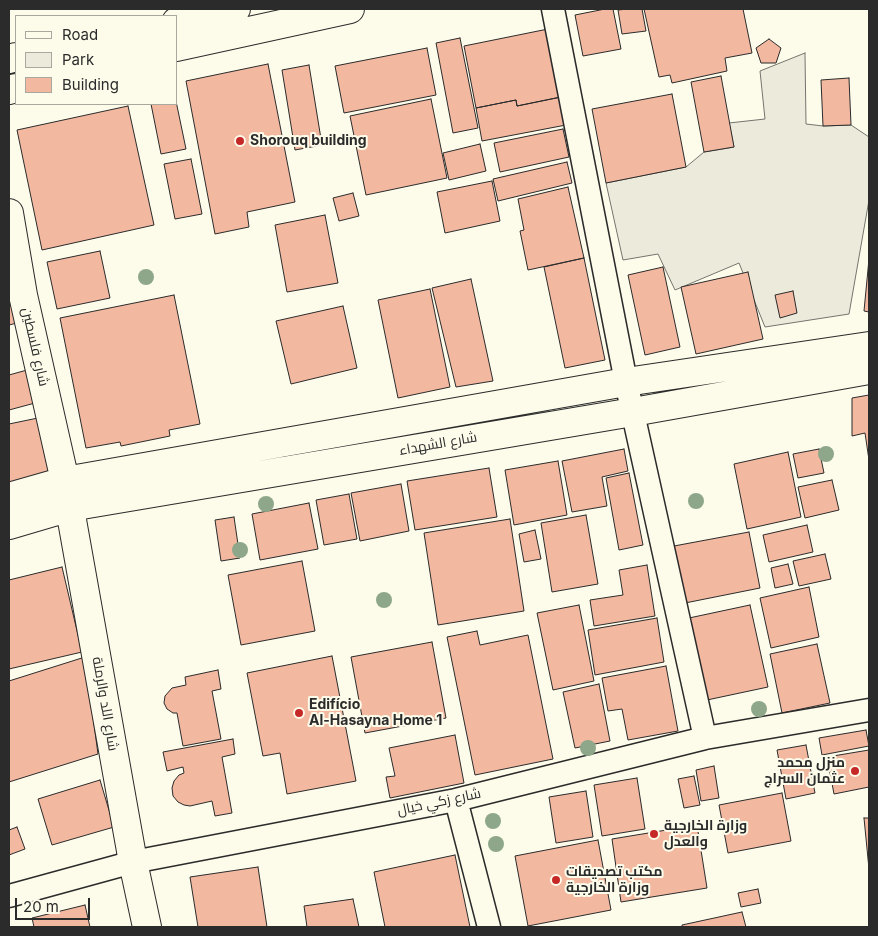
<!DOCTYPE html>
<html>
<head>
<meta charset="utf-8">
<style>
  body { margin:0 }
  #map { position:relative; width:878px; height:936px; overflow:hidden; background:#fdfbea; font-family:Inter,sans-serif }
  canvas { display:block }
  .frame { position:absolute; inset:0; border:10px solid #2b2b2b; pointer-events:none }
  .legend { position:absolute; left:15px; top:15px; width:162px; height:90px; box-sizing:border-box; background:#fdfbea; border:1px solid #a9a89e; margin:0; padding:6px 9px; list-style:none; font-size:15px; color:#2b2b2b }
  .legend li { display:flex; align-items:center; gap:10px; height:25px }
  .legend b { width:25px; border:1px solid #a9a89e }
  .scale { position:absolute; left:15px; top:898px; width:75px; height:22px; box-sizing:border-box; border:2px solid #2b2b2b; border-top:0; padding-left:6px; font-size:15px; line-height:18px; white-space:nowrap; color:#2b2b2b; -webkit-text-stroke:4px #fdfbea; paint-order:stroke }
</style>
</head>
<body>
<div id="map">
<canvas width="878" height="936"></canvas>
<div class="frame"></div>
<ul class="legend">
<li><b style="height:6px;background:#fdfbea"></b>Road</li>
<li><b style="height:14px;background:#ecebdb"></b>Park</li>
<li><b style="height:14px;background:#f2b8a0"></b>Building</li>
</ul>
<div class="scale">20 m</div>
</div>
<script>
const ctx = document.querySelector('canvas').getContext('2d');
ctx.lineJoin = 'round';
function fillPath(path, color) {
  ctx.fillStyle = color;
  ctx.fill(path, 'evenodd');
}
function toPath(rows) {
  const path = new Path2D();
  for (const r of rows) {
    path.moveTo(r[0], r[1]);
    for (let i = 2; i < r.length; i += 2) path.lineTo(r[i], r[i + 1]);
  }
  return path;
}
function trace(path, color, width, dash) {
  ctx.strokeStyle = color;
  ctx.lineWidth = width;
  ctx.lineCap = dash ? 'butt' : 'round';
  ctx.setLineDash(dash || []);
  ctx.stroke(path);
}
function write(font, color, halo, rows, align = 'center') {
  ctx.font = font + ' Inter,Cairo,sans-serif';
  ctx.lineWidth = 4;
  ctx.setLineDash([]);
  ctx.textBaseline = 'middle';
  ctx.strokeStyle = halo;
  ctx.fillStyle = color;
  for (const [text, x, y, turn = 0] of rows) {
    ctx.save();
    ctx.translate(x, y);
    ctx.rotate((+turn || 0) * Math.PI / 180);
    ctx.textAlign = isNaN(turn) ? turn : align;
    if (halo) ctx.strokeText(text, 0, 0);
    ctx.fillText(text, 0, 0);
    ctx.restore();
  }
}
const green = toPath([
  [805,53,806,124,823,126,851,125,869,137,869,200,849,314,765,327,739,263,675,290,658,254,623,260,606,183,686,167,704,152,734,147,729,123,765,119,760,71,805,53]
]);
const building = toPath([
  [605,9,613,9,621,49,583,56,575,15,605,9],
  [628,9,642,9,646,31,622,34,618,10,628,9],
  [644,9,743,9,752,53,725,58,727,71,672,83,670,75,659,77,644,9],
  [548,29,561,97,517,106,516,100,476,108,464,46,548,29],
  [460,38,478,128,453,133,436,43,460,38],
  [769,39,781,48,776,63,761,63,756,48,769,39],
  [427,48,436,95,344,113,335,66,427,48],
  [268,64,295,202,247,212,249,227,215,234,186,81,268,64],
  [309,65,322,145,295,150,282,70,309,65],
  [721,76,734,147,704,152,691,82,721,76],
  [849,78,851,125,823,126,821,80,849,78],
  [672,94,686,167,606,183,592,109,672,94],
  [561,97,566,125,482,141,476,108,516,100,517,106,561,97],
  [431,99,447,178,366,195,350,116,431,99],
  [176,101,186,149,161,154,151,104,176,104,176,101],
  [128,106,154,225,42,250,17,130,128,106],
  [563,129,569,157,500,172,494,143,563,129],
  [480,144,486,171,449,180,443,153,480,144],
  [191,159,202,214,175,219,164,164,191,159],
  [567,162,572,183,498,201,493,179,567,162],
  [492,181,500,221,445,233,437,192,492,181],
  [568,187,584,258,528,270,520,231,524,230,518,199,568,187],
  [353,193,359,216,339,221,333,198,353,193],
  [325,215,338,283,287,292,275,225,325,215],
  [100,251,110,298,57,309,47,262,100,251],
  [584,258,605,360,565,368,544,267,584,258],
  [869,259,869,312,864,311,869,259],
  [663,267,680,347,645,355,628,275,663,267],
  [9,270,21,322,9,325,9,270],
  [748,272,763,339,696,354,681,287,748,272],
  [471,279,493,381,456,387,432,288,471,279],
  [430,289,450,387,398,398,378,300,430,289],
  [793,291,797,313,780,318,775,295,793,291],
  [174,295,200,424,169,430,170,436,121,446,120,442,86,448,60,318,174,295],
  [343,306,357,368,291,384,276,321,343,306],
  [27,370,35,403,9,410,9,375,27,370],
  [869,395,869,460,865,433,852,436,852,398,869,395],
  [38,418,52,477,9,487,9,424,38,418],
  [624,449,628,471,602,477,607,506,572,512,562,461,624,449],
  [819,449,824,473,798,478,793,454,819,449],
  [788,452,801,517,747,529,734,464,788,452],
  [558,461,567,515,514,525,505,470,558,461],
  [489,468,497,517,415,530,407,481,489,468],
  [629,473,643,545,619,550,606,478,629,473],
  [832,480,839,510,805,518,798,487,832,480],
  [401,484,409,531,360,541,351,493,401,484],
  [349,494,357,539,324,545,316,500,349,494],
  [309,503,318,549,260,560,252,514,309,503],
  [586,515,598,584,552,592,541,523,586,515],
  [234,517,240,558,221,561,215,520,234,517],
  [510,519,524,611,438,625,424,533,510,519],
  [807,525,813,552,769,562,763,535,807,525],
  [535,530,541,559,524,562,519,534,535,530],
  [749,532,760,588,685,603,674,546,749,532],
  [825,554,831,579,799,586,793,561,825,554],
  [302,561,315,631,241,645,228,575,302,561],
  [788,564,793,584,775,588,771,568,788,564],
  [647,565,655,616,594,626,590,600,623,595,619,570,647,565],
  [62,567,82,652,9,669,9,580,62,567],
  [809,587,819,637,771,648,760,598,809,587],
  [579,605,594,681,553,690,537,613,579,605],
  [750,605,768,687,707,700,689,618,750,605],
  [657,618,664,662,595,675,588,630,657,618],
  [477,631,480,645,528,635,553,759,475,775,447,637,477,631],
  [432,642,446,718,365,733,351,657,432,642],
  [817,644,830,703,782,713,770,654,817,644],
  [332,656,356,781,287,794,280,753,263,756,247,673,332,656],
  [85,657,98,754,9,782,9,681,85,657],
  [666,666,678,731,628,740,622,709,608,711,602,678,666,666],
  [218,670,221,689,212,691,221,739,183,746,177,713,173,713,167,709,164,703,165,696,172,688,186,685,185,677,218,670],
  [599,684,610,741,575,748,563,692,599,684],
  [866,730,869,746,822,755,819,738,866,730],
  [455,735,464,783,390,798,386,777,395,776,389,748,455,735],
  [233,739,235,754,222,757,232,813,215,816,212,801,190,806,184,805,178,802,173,796,172,788,174,781,179,775,184,773,183,767,167,771,163,752,233,739],
  [806,745,815,793,786,799,777,750,806,745],
  [869,750,869,787,834,794,827,757,869,750],
  [714,766,719,798,701,801,696,770,714,766],
  [694,776,700,805,684,808,678,779,694,776],
  [637,778,645,829,602,836,594,785,637,778],
  [100,780,114,827,52,845,38,799,100,780],
  [586,791,593,837,556,843,549,797,586,791],
  [782,793,791,841,728,853,719,805,782,793],
  [864,818,869,818,869,869,864,818],
  [697,825,707,888,621,902,612,839,697,825],
  [17,827,25,849,9,855,9,830,17,827],
  [598,840,611,910,528,926,515,856,598,840],
  [455,855,470,927,385,927,374,872,455,855],
  [258,867,267,927,198,927,190,877,258,867],
  [758,889,761,903,741,907,738,893,758,889],
  [353,899,359,927,307,927,304,906,353,899],
  [85,905,90,927,34,927,32,918,85,905],
  [742,912,746,927,682,927,682,925,742,912]
]);
const street = toPath([
  [553,9,626,382,705,738],
  [456,800,489,927],
  [9,896,133,862,456,800,705,738,869,710]
]);
const secondary = toPath([
  [176,22,236,9],
  [176,47,350,9],
  [9,59,16,57],
  [9,90,16,88],
  [9,213,23,295,65,481,133,862,147,927],
  [9,497,65,481,626,382,869,346],
  [9,525,70,507,633,412,869,370]
]);
const trees = [
  [146,277],
  [826,454],
  [696,501],
  [266,504],
  [240,550],
  [384,600],
  [759,709],
  [588,748],
  [493,821],
  [496,844]
];
const markers = [
  [240,141,5,"#c62828"],
  [299,713,5,"#c62828"],
  [855,771,5,"#c62828"],
  [654,834,5,"#c62828"],
  [556,880,5,"#c62828"]
];
const poiNames = [
  ["Shorouq building",250,141],
  ["Edifício",309,705],
  ["Al-Hasayna Home 1",309,721],
  ["منزل محمد",845,763,"right"],
  ["عثمان السراج",845,779,"right"],
  ["وزارة الخارجية",664,826],
  ["والعدل",664,842],
  ["مكتب تصديقات",566,872],
  ["وزارة الخارجية",566,888]
];
const streetNames = [
  ["شارع فلسطين",35,347,77],
  ["شارع الشهداء",438,444,-10],
  ["شارع اللد والرملة",105,704,80],
  ["شارع زكي خيال",439,802,-12]
];
fillPath(green, '#ecebdb');
trace(green, '#74746e', 1);
fillPath(building, '#f2b8a0');
trace(building, '#2b2b2b', 1);
trace(street, '#2b2b2b', 25);
trace(secondary, '#2b2b2b', 30);
trace(street, '#fdfbea', 22);
trace(secondary, '#fdfbea', 28);
ctx.fillStyle = '#8ea78a';
for (const [x, y] of trees) {
  ctx.beginPath();
  ctx.arc(x, y, 8, 0, 2 * Math.PI);
  ctx.fill();
}
for (const [x, y, r, color] of markers) {
  const dot = new Path2D();
  dot.arc(x, y, r, 0, 2 * Math.PI);
  ctx.fillStyle = color;
  ctx.fill(dot);
  trace(dot, '#fdfbea', 2);
}
write('bold 14px', '#2b2b2b', '#fdfbea', poiNames, 'left');
write('14px', '#2b2b2b', '#fdfbea', streetNames);
</script>
</body>
</html>
